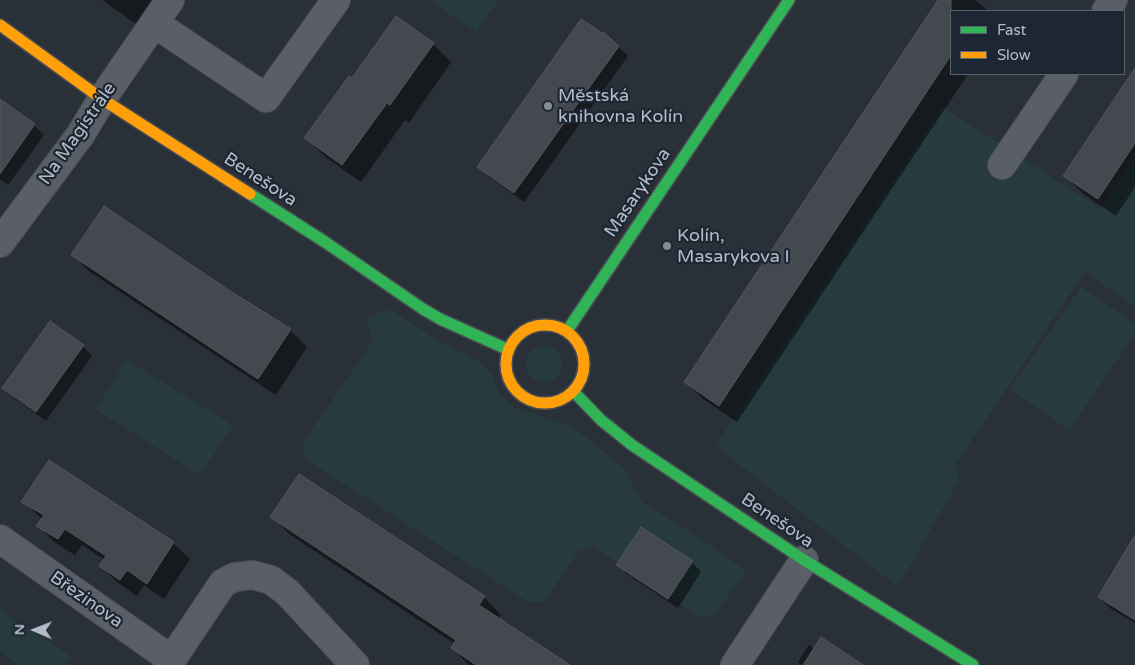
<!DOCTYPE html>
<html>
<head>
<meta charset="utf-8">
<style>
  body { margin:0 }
  #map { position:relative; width:1135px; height:665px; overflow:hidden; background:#2a3038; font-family:"Varela Round",sans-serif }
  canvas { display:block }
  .legend { position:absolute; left:950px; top:10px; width:175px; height:65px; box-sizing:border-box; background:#1d2633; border:1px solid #59626f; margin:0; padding:6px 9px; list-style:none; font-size:15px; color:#b4bcc9 }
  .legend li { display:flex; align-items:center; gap:10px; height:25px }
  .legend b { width:25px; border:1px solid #59626f }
  .north { position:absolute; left:10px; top:605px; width:50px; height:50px; -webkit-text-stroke:4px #1d2633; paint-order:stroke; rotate:271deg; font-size:14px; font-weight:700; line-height:20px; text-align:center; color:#b4bcc9 }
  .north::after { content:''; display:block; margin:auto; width:18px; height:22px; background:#b4bcc9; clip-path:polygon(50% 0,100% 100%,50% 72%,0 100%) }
</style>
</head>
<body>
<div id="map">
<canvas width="1135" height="665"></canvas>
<ul class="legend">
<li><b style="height:6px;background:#30b455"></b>Fast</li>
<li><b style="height:6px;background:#ff9f0a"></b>Slow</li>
</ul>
<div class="north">N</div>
</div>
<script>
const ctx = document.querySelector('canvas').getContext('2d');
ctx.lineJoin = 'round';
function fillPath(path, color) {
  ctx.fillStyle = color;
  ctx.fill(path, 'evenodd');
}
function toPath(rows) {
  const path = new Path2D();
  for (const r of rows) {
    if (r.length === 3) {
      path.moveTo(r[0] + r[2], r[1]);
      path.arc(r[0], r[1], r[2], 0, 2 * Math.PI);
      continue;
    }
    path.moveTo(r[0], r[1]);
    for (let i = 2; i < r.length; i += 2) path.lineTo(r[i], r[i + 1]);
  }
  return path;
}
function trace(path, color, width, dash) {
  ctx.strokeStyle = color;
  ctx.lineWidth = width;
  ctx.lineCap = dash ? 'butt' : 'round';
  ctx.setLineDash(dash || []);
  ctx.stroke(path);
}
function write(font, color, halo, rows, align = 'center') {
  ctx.font = font + ' "Varela Round",sans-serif';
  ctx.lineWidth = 4.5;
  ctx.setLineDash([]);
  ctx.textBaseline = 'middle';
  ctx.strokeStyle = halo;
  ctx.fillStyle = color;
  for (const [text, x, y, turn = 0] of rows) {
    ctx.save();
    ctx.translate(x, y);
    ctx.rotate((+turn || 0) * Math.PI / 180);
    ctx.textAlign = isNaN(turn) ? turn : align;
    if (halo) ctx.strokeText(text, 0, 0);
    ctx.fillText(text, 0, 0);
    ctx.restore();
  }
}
const green = toPath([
  [429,0,499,0,476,32],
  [942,107,1100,208,1135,158,1135,306,1085,272,956,464,959,480,898,587,715,446],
  [1081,287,1135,324,1135,334,1069,430,1010,389],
  [388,308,436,339,479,361,490,371,499,393,513,407,572,426,624,468,642,502,700,538,746,571,714,616,700,617,592,546,579,551,544,602,528,602,305,459,303,442,373,341,366,319],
  [544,364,18],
  [127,360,233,425,200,475,95,409],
  [0,610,72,657,67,665,19,665,0,652]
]);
const shadow = toPath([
  [102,0,164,0,143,29],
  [939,0,975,0,989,11,951,11,951,74,968,74,737,422,703,399,686,382],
  [433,44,451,62,409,123,405,120,361,182,324,156,306,138,352,80],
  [618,46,628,56,524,202,488,176,479,167],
  [1135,70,1135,187,1116,216,1082,193,1065,176],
  [0,101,34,125,44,135,8,185,0,179],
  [73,255,226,290,290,330,307,347,276,395,90,272],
  [83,346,92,356,46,421,13,397,4,388],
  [23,501,173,543,190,559,164,599,144,585,137,596,117,582,101,566,105,560,82,545,75,555,54,542,38,525,42,519],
  [272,516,484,597,501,615,498,619,567,665,469,665,452,648,455,644,289,534],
  [1135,538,1135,623,1111,609,1099,597],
  [692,562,701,572,678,608,627,574,618,565],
  [809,645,815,649,850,665,802,665,798,662]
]);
const building = toPath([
  [938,0,951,0,951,55,719,406,684,382,938,0],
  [396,16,434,43,390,105,387,103,342,165,304,138,349,76,352,78,396,16],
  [581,19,602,33,603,32,619,46,514,193,477,167,581,19],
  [1135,68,1135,143,1098,199,1063,176,1135,68],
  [0,99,35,124,0,174,0,99],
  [104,206,227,289,291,329,258,379,71,255,104,206],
  [50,321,84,345,36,412,2,388,50,321],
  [49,460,174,542,147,584,127,570,120,580,99,566,106,556,65,529,58,539,36,526,44,515,21,502,49,460],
  [299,474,485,596,479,605,570,665,476,665,451,648,456,640,270,517,299,474],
  [641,527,693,561,668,599,616,565,641,527],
  [1135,535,1135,620,1098,597,1135,535],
  [821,637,863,665,803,665,821,637]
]);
const street = toPath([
  [1106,11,1113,0],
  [154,23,266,98,336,0],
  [1002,165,1064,74],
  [0,243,81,134,102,99,170,0],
  [0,539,172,660],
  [168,665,223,583,235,577,253,575,271,580,287,592,355,665],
  [735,665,804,560]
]);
const fast = toPath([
  [250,194,325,242,423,309,440,319,509,350],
  [567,331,789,0],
  [573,391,601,420,632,445,804,560,973,665]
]);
const slow = toPath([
  [0,25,102,99,250,194],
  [545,364,39]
]);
const markers = [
  [548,106,5,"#848b96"],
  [667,246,5,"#848b96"]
];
const poiNames = [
  ["Městská",558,96],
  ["knihovna Kolín",558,117],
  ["Kolín,",677,236],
  ["Masarykova I",677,257]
];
const streetNames = [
  ["Na Magistrále",78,134,-55],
  ["Benešova",260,180,33],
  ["Masarykova",638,193,-56],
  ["Benešova",777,521,34],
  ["Březinova",86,600,35]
];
fillPath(green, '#273a3e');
fillPath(shadow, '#0007');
fillPath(building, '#444950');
trace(building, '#52575f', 1);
trace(street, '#484c53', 30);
trace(fast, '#484c53', 14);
trace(slow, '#484c53', 14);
trace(street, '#5a5e66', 28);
trace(fast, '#30b455', 11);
trace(slow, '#ff9f0a', 11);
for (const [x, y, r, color] of markers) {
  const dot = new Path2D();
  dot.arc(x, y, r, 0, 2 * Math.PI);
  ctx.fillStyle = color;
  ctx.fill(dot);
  trace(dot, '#1d2633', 2);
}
write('18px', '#b4bcc9', '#1d2633', poiNames, 'left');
write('18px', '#b4bcc9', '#1d2633', streetNames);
</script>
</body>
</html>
